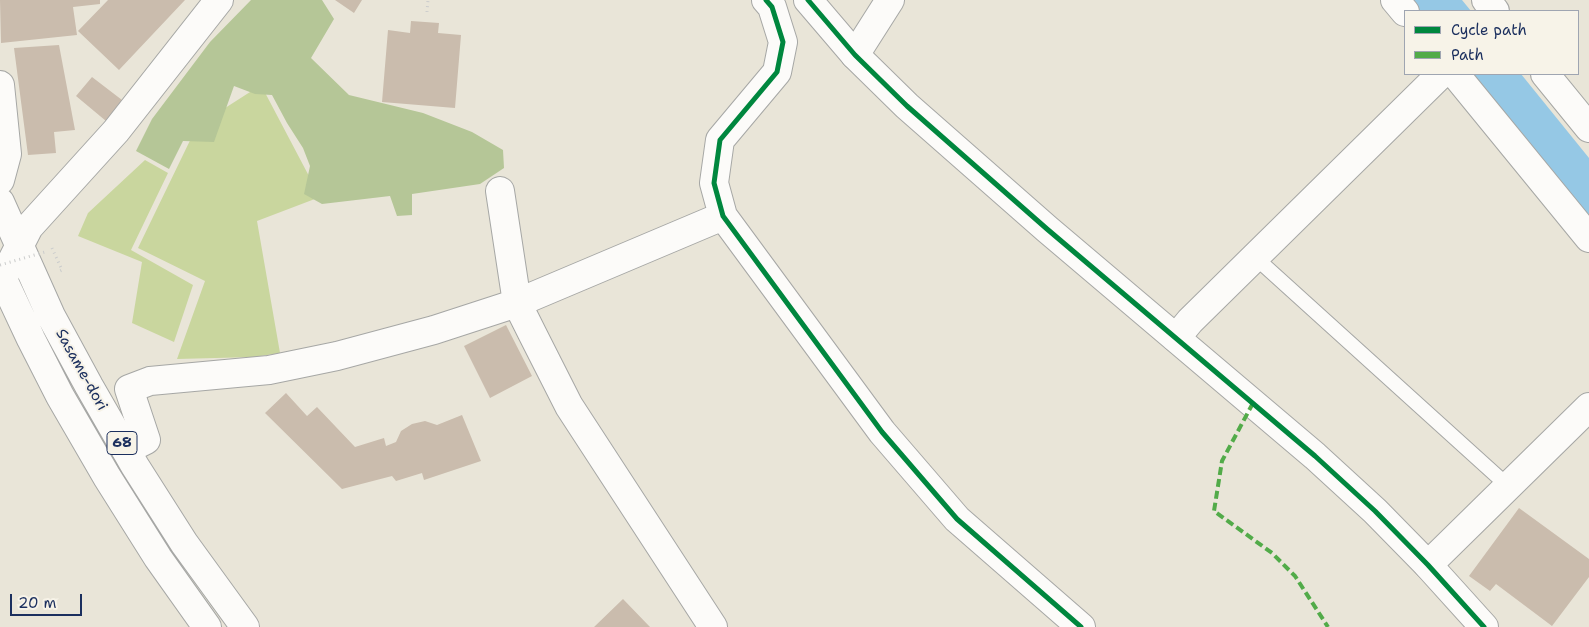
<!DOCTYPE html>
<html>
<head>
<meta charset="utf-8">
<style>
  body { margin:0 }
  #map { position:relative; width:1589px; height:627px; overflow:hidden; background:#e9e5d8; font-family:"Shantell Sans",sans-serif }
  canvas { display:block }
  .legend { position:absolute; left:1404px; top:10px; width:175px; height:65px; box-sizing:border-box; background:#f7f3e8; border:1px solid #9fa5b1; margin:0; padding:6px 9px; list-style:none; font-size:15px; color:#1b2f5e }
  .legend li { display:flex; align-items:center; gap:10px; height:25px }
  .legend b { width:25px; border:1px solid #9fa5b1 }
  .scale { position:absolute; left:10px; top:594px; width:72px; height:22px; box-sizing:border-box; border:2px solid #1b2f5e; border-top:0; padding-left:6px; font-size:15px; line-height:18px; white-space:nowrap; color:#1b2f5e; -webkit-text-stroke:4px #f7f3e8; paint-order:stroke }
</style>
</head>
<body>
<div id="map">
<canvas width="1589" height="627"></canvas>
<ul class="legend">
<li><b style="height:6px;background:#00873e"></b>Cycle path</li>
<li><b style="height:6px;background:#52ab49"></b>Path</li>
</ul>
<div class="scale">20 m</div>
</div>
<script>
const ctx = document.querySelector('canvas').getContext('2d');
ctx.lineJoin = 'round';
function fillPath(path, color) {
  ctx.fillStyle = color;
  ctx.fill(path, 'evenodd');
}
function toPath(rows) {
  const path = new Path2D();
  for (const r of rows) {
    path.moveTo(r[0], r[1]);
    for (let i = 2; i < r.length; i += 2) path.lineTo(r[i], r[i + 1]);
  }
  return path;
}
function trace(path, color, width, dash) {
  ctx.strokeStyle = color;
  ctx.lineWidth = width;
  ctx.lineCap = dash ? 'butt' : 'round';
  ctx.setLineDash(dash || []);
  ctx.stroke(path);
}
function write(font, color, halo, rows, align = 'center') {
  ctx.font = font + ' "Shantell Sans",sans-serif';
  ctx.lineWidth = 4;
  ctx.setLineDash([]);
  ctx.textBaseline = 'middle';
  ctx.strokeStyle = halo;
  ctx.fillStyle = color;
  for (const [text, x, y, turn = 0] of rows) {
    ctx.save();
    ctx.translate(x, y);
    ctx.rotate((+turn || 0) * Math.PI / 180);
    ctx.textAlign = isNaN(turn) ? turn : align;
    if (halo) ctx.strokeText(text, 0, 0);
    ctx.fillText(text, 0, 0);
    ctx.restore();
  }
}
const green = toPath([
  [261,85,320,197,257,221,280,353,254,357,177,359,205,281,138,248,197,126],
  [145,160,168,173,131,250,193,285,174,342,132,323,142,262,78,236,88,213]
]);
const forest = toPath([
  [251,0,322,0,334,19,311,58,349,95,423,113,472,132,503,150,504,168,480,184,412,194,412,215,397,216,390,196,322,204,304,194,310,166,303,148,287,123,272,95,255,94,234,86,214,142,183,141,169,169,136,151,152,119,210,42]
]);
const water = toPath([
  [1411,0,1462,0,1471,11,1420,11],
  [1470,74,1521,74,1589,158,1589,221]
]);
const building = toPath([
  [0,0,100,0,100,4,73,7,77,35,1,43],
  [108,0,185,0,119,70,78,31],
  [335,0,362,0,354,13],
  [411,21,439,23,438,33,461,35,455,108,382,102,388,30,410,33],
  [59,45,75,130,54,132,56,153,28,155,14,48],
  [92,77,122,100,106,121,76,96],
  [506,325,532,376,490,398,464,346],
  [286,393,307,416,317,407,355,447,384,438,386,446,396,442,401,431,412,424,425,421,437,425,462,415,481,461,424,480,422,473,396,481,392,476,342,489,265,413],
  [1519,508,1589,559,1589,577,1552,626,1496,584,1490,591,1469,576],
  [623,599,650,627,594,627]
]);
const path = toPath([
  [427,12,428,0],
  [52,248,62,270,58,272]
]);
const service = toPath([
  [1256,258,1508,486]
]);
const minor = toPath([
  [766,0,772,7,783,42,777,72,720,140,714,183,723,216,882,432,957,519,1081,627],
  [1395,0,1405,12],
  [1486,0,1495,11],
  [855,55,890,0],
  [1455,74,1589,238],
  [1545,74,1589,128],
  [0,85,7,154,0,180],
  [500,191,517,303,532,333,569,406,713,627],
  [1176,338,1190,321,1441,74],
  [126,450,146,440,129,389,150,381,269,370,337,356,434,330,517,303,723,216],
  [1428,565,1589,407]
]);
const tertiary = toPath([
  [808,0,855,55,907,106,1047,229,1315,456,1375,511,1428,565,1484,627],
  [0,284,29,227,116,131,219,0]
]);
const primary = toPath([
  [0,202,51,316,89,386,135,466,184,543,245,627],
  [0,273,31,339,60,396,107,477,158,558,207,627]
]);
const pathBridge = toPath([
  [0,265,45,252]
]);
const quiet = toPath([
  [1253,403,1222,461,1214,511,1272,553,1295,576,1328,627]
]);
const cycleway = toPath([
  [766,0,772,7,783,42,777,72,720,140,714,183,723,216,882,432,957,519,1081,627],
  [808,0,855,55,907,106,1047,229,1315,456,1375,511,1428,565,1484,627]
]);
const shields = [
  [122,443,30]
];
const shieldNames = [
  ["68",122,443]
];
const streetNames = [
  ["Sasame-dori",81,370,61]
];
fillPath(green, '#c9d69e');
fillPath(forest, '#b5c697');
fillPath(water, '#95c8e5');
fillPath(building, '#cabcad');
trace(service, '#a6a7a5', 16);
trace(minor, '#a6a7a5', 30);
trace(tertiary, '#a6a7a5', 30);
trace(primary, '#a6a7a5', 30);
trace(path, '#cbcccc', 3, [1, 4]);
trace(service, '#fcfbf9', 14);
trace(minor, '#fcfbf9', 28);
trace(tertiary, '#fcfbf9', 28);
trace(primary, '#fcfbf9', 28);
trace(pathBridge, '#cbcccc', 3, [1, 4]);
trace(quiet, '#52ab49', 4, [8, 4]);
trace(cycleway, '#00873e', 5);
for (const [x, y, w] of shields) {
  const box = new Path2D();
  box.roundRect(x - w / 2, y - 11.5, w, 23, 4);
  ctx.fillStyle = '#f7f3e8';
  ctx.fill(box);
  trace(box, '#1b2f5e', 1);
}
write('bold 14px', '#1b2f5e', null, shieldNames);
write('15px', '#1b2f5e', '#f7f3e8', streetNames);
</script>
</body>
</html>
